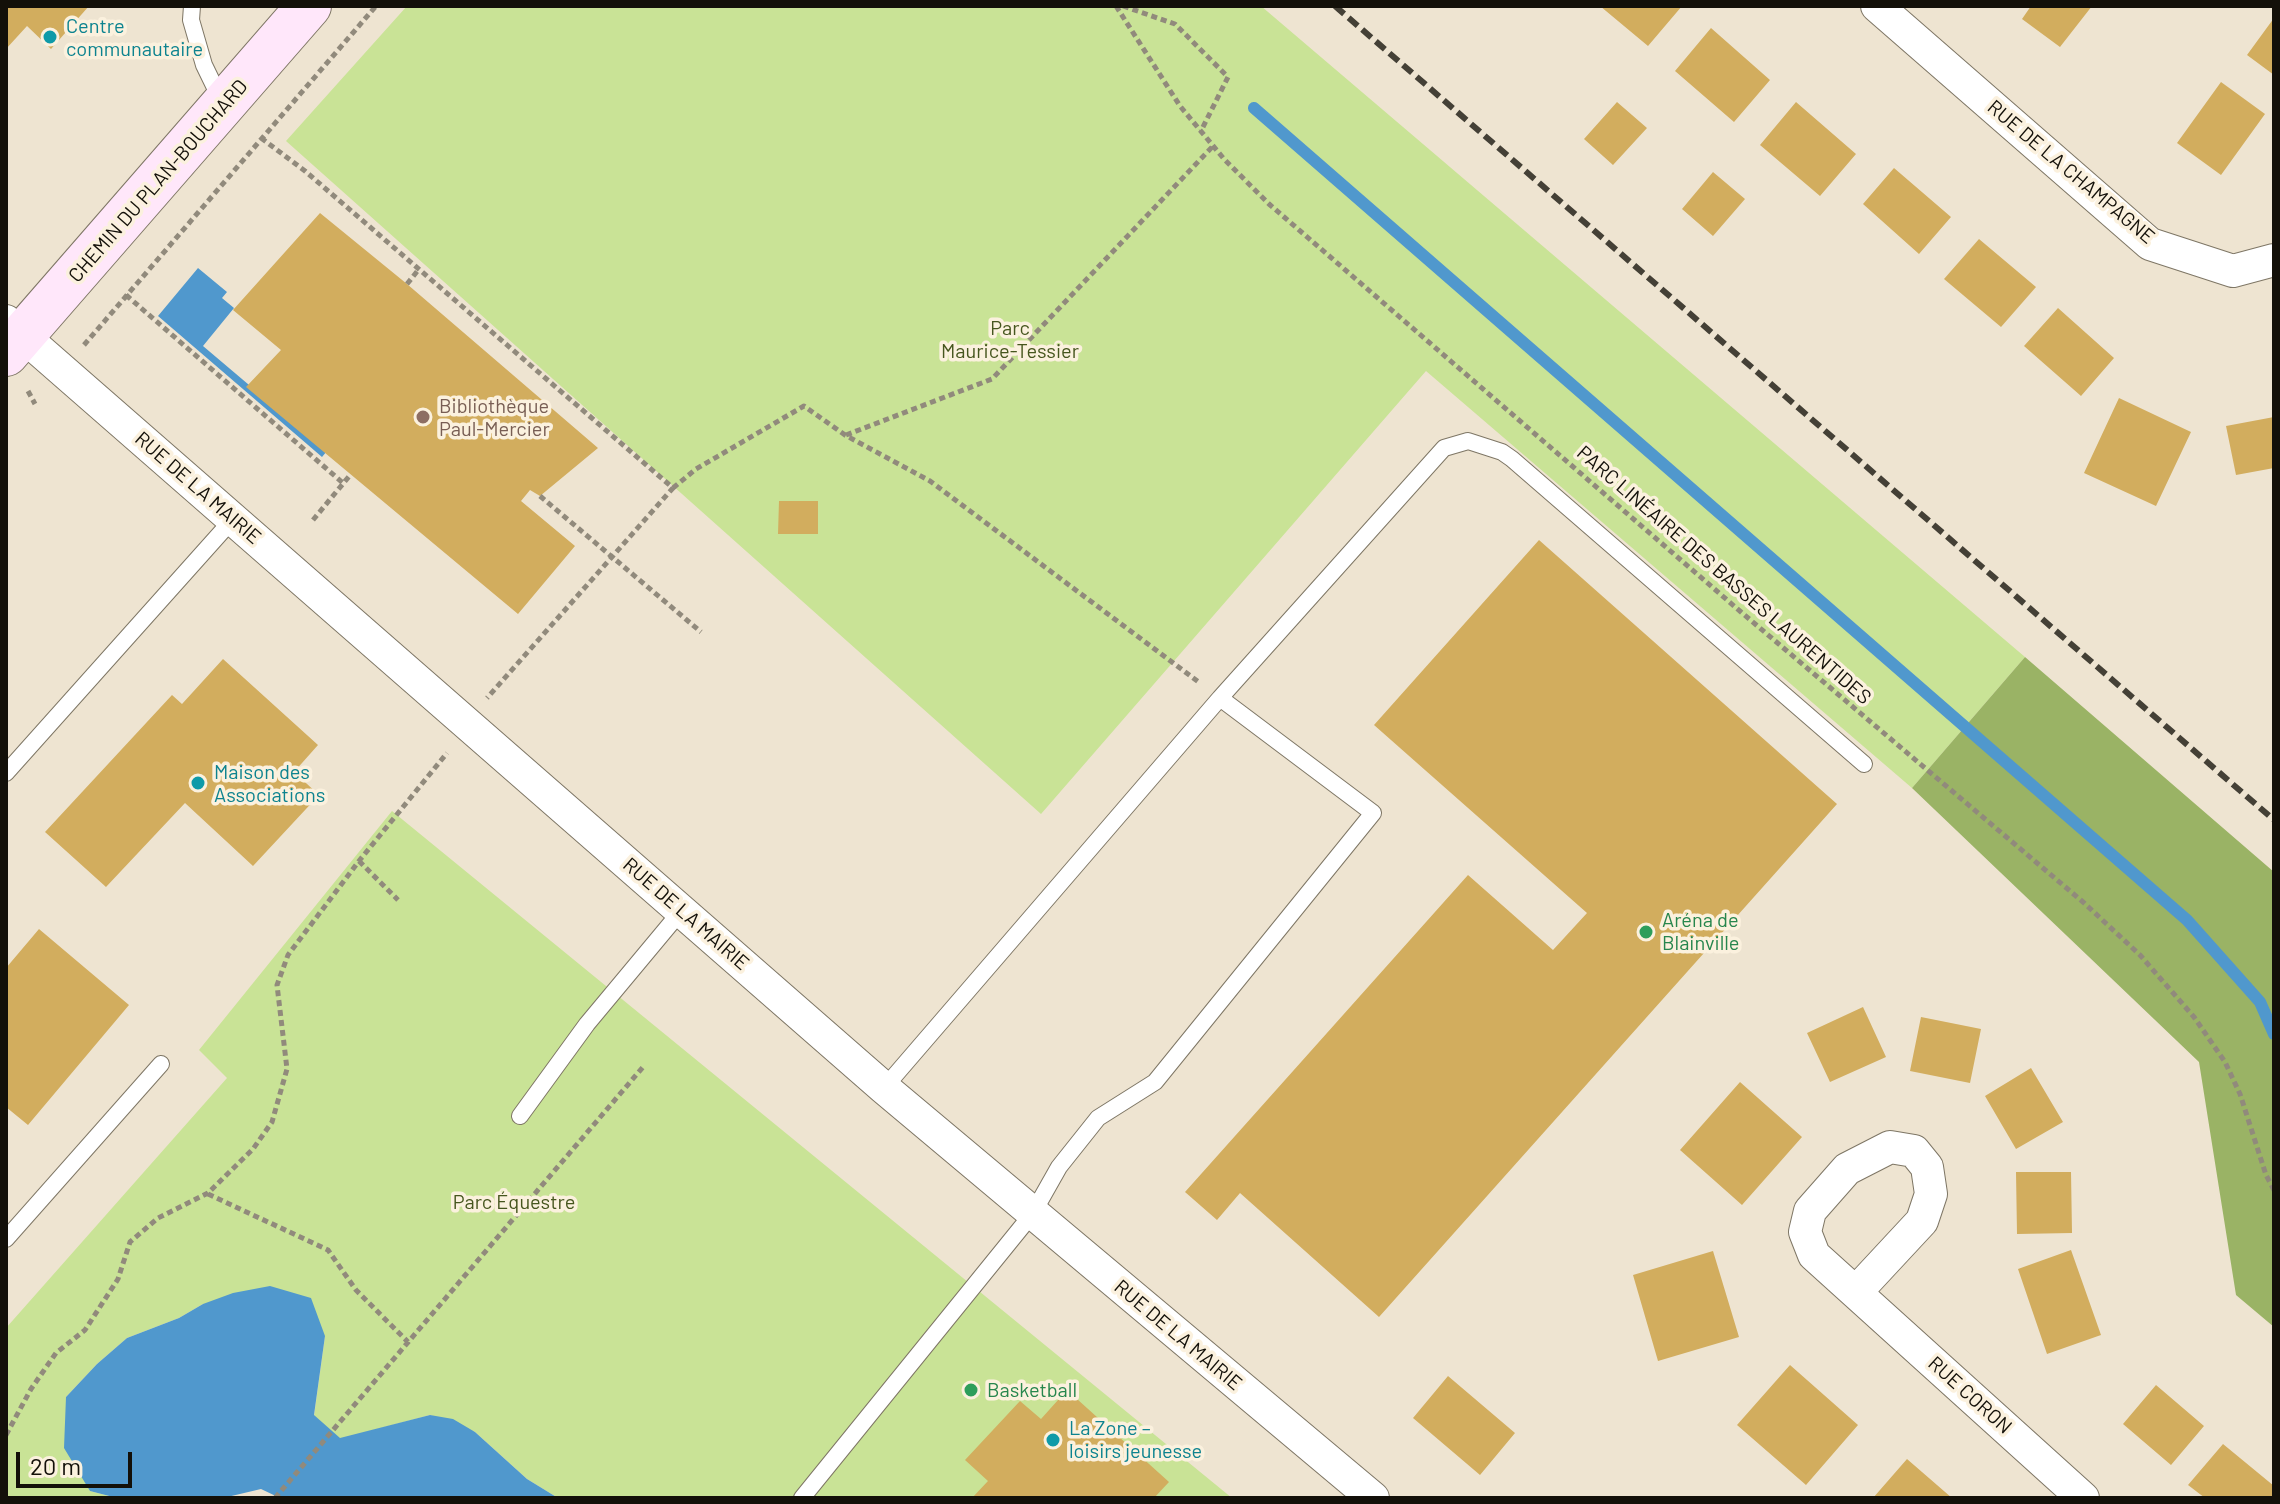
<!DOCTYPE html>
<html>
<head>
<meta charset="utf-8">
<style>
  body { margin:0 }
  #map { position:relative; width:2280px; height:1504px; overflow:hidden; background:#eee4d1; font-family:Barlow,sans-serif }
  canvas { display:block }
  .frame { position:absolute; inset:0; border:8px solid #131009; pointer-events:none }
  .scale { position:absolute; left:16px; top:1452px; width:116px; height:36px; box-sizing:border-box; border:4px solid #131009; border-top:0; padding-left:10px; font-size:24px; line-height:28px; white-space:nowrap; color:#131009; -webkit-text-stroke:6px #fbf1de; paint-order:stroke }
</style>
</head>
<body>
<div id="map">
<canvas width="2280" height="1504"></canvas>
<div class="frame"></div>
<div class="scale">20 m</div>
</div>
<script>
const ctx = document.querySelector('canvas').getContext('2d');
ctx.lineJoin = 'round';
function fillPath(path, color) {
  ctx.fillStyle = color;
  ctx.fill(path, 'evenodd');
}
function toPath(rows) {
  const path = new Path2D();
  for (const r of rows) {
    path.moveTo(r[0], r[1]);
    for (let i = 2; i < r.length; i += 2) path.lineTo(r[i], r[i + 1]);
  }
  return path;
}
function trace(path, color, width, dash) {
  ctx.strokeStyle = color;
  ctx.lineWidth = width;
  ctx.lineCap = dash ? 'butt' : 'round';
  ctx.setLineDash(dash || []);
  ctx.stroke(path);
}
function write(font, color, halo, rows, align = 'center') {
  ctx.font = font + ' Barlow,sans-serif';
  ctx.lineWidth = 7;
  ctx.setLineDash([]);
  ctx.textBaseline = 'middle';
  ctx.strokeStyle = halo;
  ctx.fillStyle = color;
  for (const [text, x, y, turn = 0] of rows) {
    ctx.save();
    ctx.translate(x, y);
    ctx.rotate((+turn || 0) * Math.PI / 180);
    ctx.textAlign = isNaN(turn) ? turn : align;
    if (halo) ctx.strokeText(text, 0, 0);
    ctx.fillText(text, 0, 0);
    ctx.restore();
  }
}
const green = toPath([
  [407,6,1261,6,2025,657,1912,788,1426,371,1041,814,286,141],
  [392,811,1232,1498,558,1498,527,1479,475,1432,430,1415,340,1439,314,1416,325,1336,203,1304,179,1318,127,1338,97,1364,66,1397,90,1491,117,1498,6,1498,6,1328,227,1078,199,1050]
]);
const forest = toPath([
  [2025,657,2274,872,2274,1327,2236,1295,2199,1062,1912,788]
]);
const water = toPath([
  [198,268,227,292,222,298,234,308,203,346,327,451,322,457,158,316],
  [270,1286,311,1298,325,1336,314,1415,340,1438,430,1415,453,1419,475,1432,527,1479,558,1498,280,1498,261,1489,223,1498,117,1498,90,1491,64,1448,66,1397,97,1364,127,1338,179,1318,203,1304,233,1293]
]);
const stream = toPath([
  [1254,108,2187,920,2260,1002,2274,1034]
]);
const building = toPath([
  [6,6,89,6,51,49,27,26,6,49],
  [1600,6,1682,6,1648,46],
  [2031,6,2092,6,2060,47,2022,19],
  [2274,18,2274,75,2247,55],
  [1711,28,1770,80,1734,122,1675,71],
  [2221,82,2265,114,2221,175,2177,143],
  [1617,102,1647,128,1613,165,1584,139],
  [1796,102,1856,154,1820,196,1760,145],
  [1894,168,1951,217,1919,254,1863,204],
  [1713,172,1745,199,1713,236,1682,209],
  [320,213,407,284,598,448,540,496,530,490,521,501,575,546,518,614,246,387,281,350,233,310],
  [1979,239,2036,287,2001,327,1944,279],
  [2058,308,2114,358,2081,396,2024,346],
  [2119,398,2191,432,2156,506,2084,473],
  [2274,417,2274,468,2236,475,2226,426],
  [779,501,818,501,818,534,778,534],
  [1539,540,1837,804,1379,1317,1240,1193,1217,1220,1185,1192,1468,875,1553,950,1587,913,1374,725],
  [223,659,318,745,294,772,319,795,253,866,185,803,106,887,45,832,172,695,182,704],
  [39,929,129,1005,28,1125,6,1107,6,968],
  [1863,1007,1886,1057,1830,1082,1807,1033],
  [1921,1017,1981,1029,1970,1083,1910,1071],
  [2031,1068,2063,1122,2016,1149,1985,1096],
  [1740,1082,1802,1137,1742,1205,1680,1150],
  [2016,1172,2071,1172,2072,1233,2017,1234],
  [2071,1250,2101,1335,2047,1354,2018,1269],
  [1713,1251,1739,1337,1658,1361,1633,1275],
  [1790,1365,1858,1425,1806,1485,1737,1425],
  [1448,1376,1515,1433,1480,1475,1413,1418],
  [2156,1385,2204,1426,2171,1465,2123,1424],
  [1067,1390,1169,1482,1154,1498,972,1498,988,1481,965,1460,1020,1401,1041,1419],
  [2223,1444,2274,1486,2274,1498,2205,1498,2188,1485],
  [1907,1459,1952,1498,1873,1498]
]);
const path = toPath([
  [1116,6,1180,106,1224,159,1269,204,1741,612,2083,902,2140,955,2194,1017,2225,1062,2240,1094,2266,1175,2274,1190],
  [1123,6,1175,24,1228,77,1201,131],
  [261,138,305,171,673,488,487,698],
  [407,284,419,269],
  [126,295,343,483],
  [84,345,376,6],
  [28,391,35,404],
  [846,435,992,379,1213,146],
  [673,488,696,469,804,406,845,435,930,481,1200,683],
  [540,496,701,632],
  [313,520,351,474],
  [359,861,398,900],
  [208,1194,328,1250,356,1290,408,1342],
  [6,1435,31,1389,56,1353,85,1330,118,1279,130,1242,158,1218,208,1193,253,1149,272,1122,287,1069,277,985,288,955,359,861,447,753],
  [275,1498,643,1067]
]);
const lane = toPath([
  [192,6,191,20,204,65,222,102],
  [1220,698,1444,448,1468,441,1502,452,1512,459,1864,764],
  [6,773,234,518],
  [520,1116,587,1024,682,910],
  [6,1239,161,1064],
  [802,1498,1033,1213,1059,1167,1098,1118,1155,1082,1373,813,1220,698,884,1088]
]);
const street = toPath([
  [1877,6,2150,244,2233,271,2274,260],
  [6,321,884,1088,1373,1498],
  [1856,1292,1922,1221,1931,1194,1927,1167,1914,1151,1890,1147,1847,1169,1810,1211,1805,1232,1814,1255,2083,1498]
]);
const secondary = toPath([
  [6,354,309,6]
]);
const rail = toPath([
  [1335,6,2274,820]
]);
const markers = [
  [50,37,8,"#0f9aa8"],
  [423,417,8,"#8d6e63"],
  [198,783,8,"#0f9aa8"],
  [1646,932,8,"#2e9e5b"],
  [971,1390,8,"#2e9e5b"],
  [1053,1440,8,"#0f9aa8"]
];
const cultureNames = [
  ["Centre",66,26],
  ["communautaire",66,49],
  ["Maison des",214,772],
  ["Associations",214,795],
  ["La Zone –",1069,1428],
  ["loisirs jeunesse",1069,1451]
];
const streetNames = [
  ["RUE DE LA CHAMPAGNE",2071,172,40],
  ["CHEMIN DU PLAN-BOUCHARD",158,181,-49],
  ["RUE DE LA MAIRIE",198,488,41],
  ["PARC LINÉAIRE DES BASSES LAURENTIDES",1724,575,41],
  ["RUE DE LA MAIRIE",686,914,41],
  ["RUE DE LA MAIRIE",1178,1335,40],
  ["RUE CORON",1970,1395,42]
];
const parkNames = [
  ["Parc",1010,328],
  ["Maurice-Tessier",1010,351],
  ["Parc Équestre",514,1202]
];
const educationNames = [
  ["Bibliothèque",439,406],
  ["Paul-Mercier",439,429]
];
const leisureNames = [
  ["Aréna de",1662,920],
  ["Blainville",1662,943],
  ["Basketball",987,1390]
];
fillPath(green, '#c9e396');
fillPath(forest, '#9ab365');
fillPath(water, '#5098cd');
trace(stream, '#5098cd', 12);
fillPath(building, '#d2ad5e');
trace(lane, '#7e7665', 18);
trace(street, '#7e7665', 34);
trace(secondary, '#7e7665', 46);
trace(path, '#918a7c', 5, [6, 4]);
trace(lane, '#fff', 16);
trace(street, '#fff', 32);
trace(secondary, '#ffe7fa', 44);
trace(rail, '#444036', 6, [12, 6]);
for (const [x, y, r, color] of markers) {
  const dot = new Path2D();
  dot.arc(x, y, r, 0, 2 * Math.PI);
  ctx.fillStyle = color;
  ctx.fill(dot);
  trace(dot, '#fbf1de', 3);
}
write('20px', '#0d838f', '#fbf1de', cultureNames, 'left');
write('20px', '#131009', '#fbf1de', streetNames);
write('20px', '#46561e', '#fbf1de', parkNames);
write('20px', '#785e54', '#fbf1de', educationNames, 'left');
write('20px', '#27864d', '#fbf1de', leisureNames, 'left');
</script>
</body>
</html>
